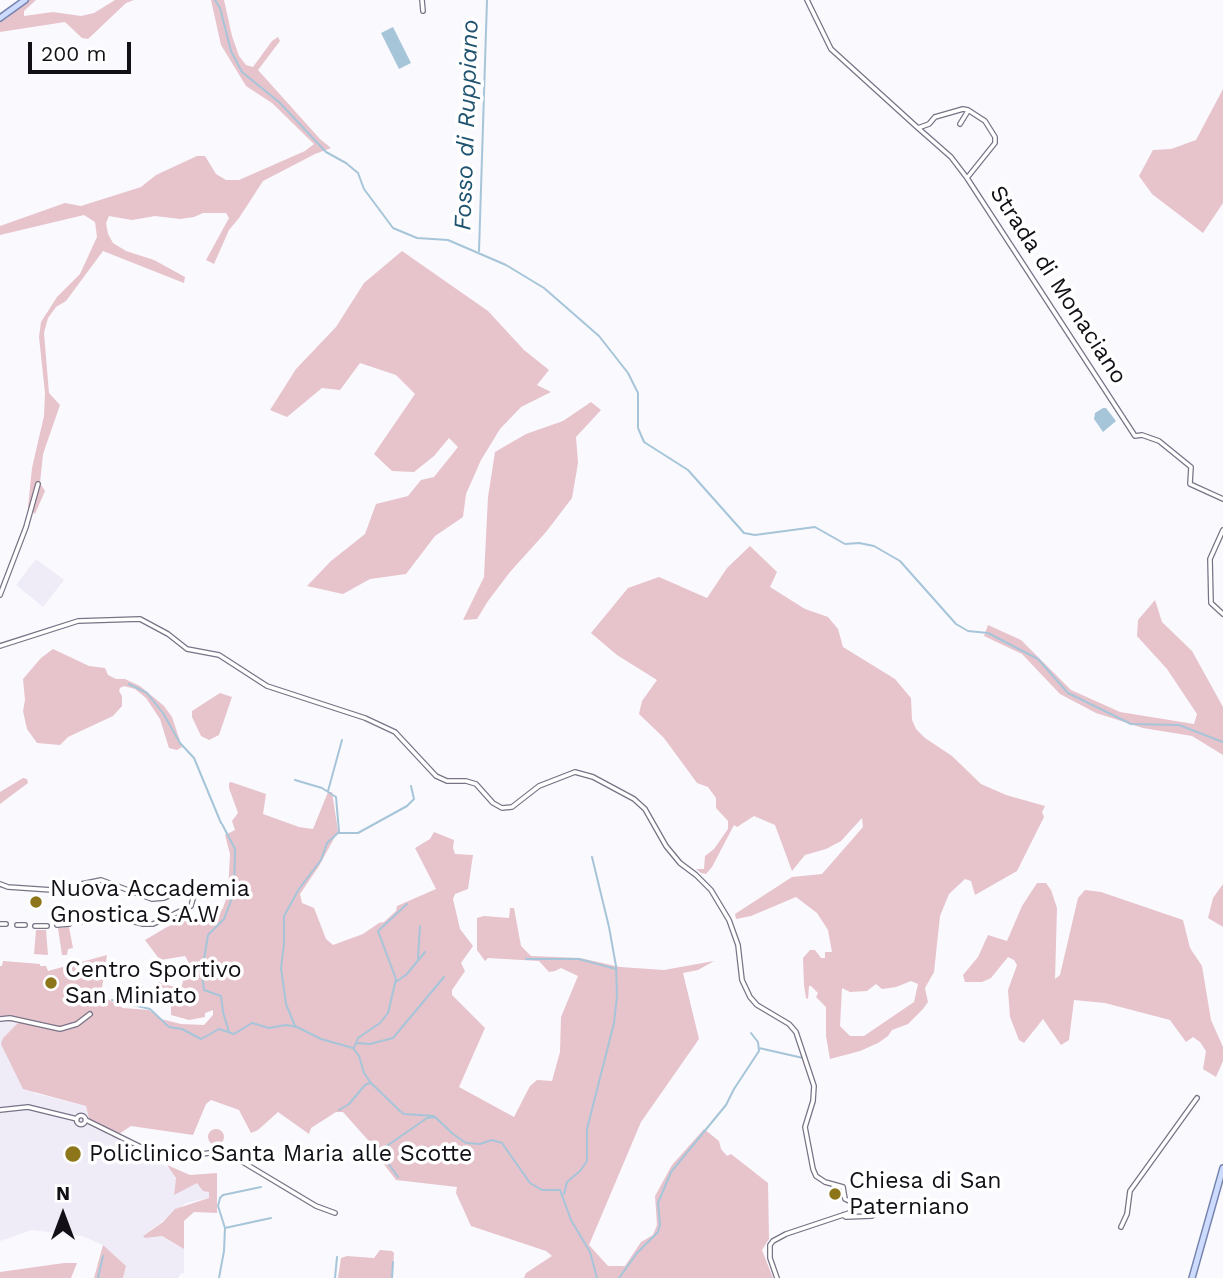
<!DOCTYPE html>
<html>
<head>
<meta charset="utf-8">
<style>
  body { margin:0 }
  #map { position:relative; width:1223px; height:1278px; overflow:hidden; background:#faf9fe; font-family:"Work Sans",sans-serif }
  canvas { display:block }
  .north { position:absolute; left:28px; top:1180px; width:70px; height:70px; -webkit-text-stroke:5px #fff; paint-order:stroke; rotate:0deg; font-size:19px; font-weight:700; line-height:28px; text-align:center; color:#121016 }
  .north::after { content:''; display:block; margin:auto; width:24px; height:32px; background:#121016; clip-path:polygon(50% 0,100% 100%,50% 72%,0 100%) }
  .scale { position:absolute; left:28px; top:42px; width:103px; height:32px; box-sizing:border-box; border:4px solid #121016; border-top:0; padding-left:9px; font-size:21px; line-height:24px; white-space:nowrap; color:#121016; -webkit-text-stroke:5px #fff; paint-order:stroke }
</style>
</head>
<body>
<div id="map">
<canvas width="1223" height="1278"></canvas>
<div class="north">N</div>
<div class="scale">200 m</div>
</div>
<script>
const ctx = document.querySelector('canvas').getContext('2d');
ctx.lineJoin = 'round';
function fillPath(path, color) {
  ctx.fillStyle = color;
  ctx.fill(path, 'evenodd');
}
function toPath(rows) {
  const path = new Path2D();
  for (const r of rows) {
    if (r.length === 3) {
      path.moveTo(r[0] + r[2], r[1]);
      path.arc(r[0], r[1], r[2], 0, 2 * Math.PI);
      continue;
    }
    path.moveTo(r[0], r[1]);
    for (let i = 2; i < r.length; i += 2) path.lineTo(r[i], r[i + 1]);
  }
  return path;
}
function trace(path, color, width, dash) {
  ctx.strokeStyle = color;
  ctx.lineWidth = width;
  ctx.lineCap = dash ? 'butt' : 'round';
  ctx.setLineDash(dash || []);
  ctx.stroke(path);
}
function write(font, color, halo, rows, align = 'center') {
  ctx.font = font + ' "Work Sans",sans-serif';
  ctx.lineWidth = 7;
  ctx.setLineDash([]);
  ctx.textBaseline = 'middle';
  ctx.strokeStyle = halo;
  ctx.fillStyle = color;
  for (const [text, x, y, turn = 0] of rows) {
    ctx.save();
    ctx.translate(x, y);
    ctx.rotate((+turn || 0) * Math.PI / 180);
    ctx.textAlign = isNaN(turn) ? turn : align;
    if (halo) ctx.strokeText(text, 0, 0);
    ctx.fillText(text, 0, 0);
    ctx.restore();
  }
}
const built = toPath([
  [36,559,64,580,43,607,16,585],
  [8,1020,20,1022,4,1037,34,1093,86,1106,89,1119,95,1121,96,1124,172,1170,176,1180,174,1194,197,1182,209,1192,209,1198,186,1203,143,1236,161,1236,184,1249,184,1273,181,1273,178,1278,123,1278,126,1266,103,1245,82,1236,32,1230,0,1241,0,1021]
]);
const green = toPath([
  [28,0,36,0,24,11,24,16,53,12,81,16,94,13,115,0,134,0,126,3,88,39,82,38,65,22,0,32,0,21,7,18],
  [211,0,224,0,232,36,239,56,246,65,253,67,272,41,278,37,280,41,258,70,320,139,331,148,315,154,263,181,239,218,229,230,214,264,206,260,229,218,226,213,203,213,194,217,180,219,155,216,132,220,109,216,106,223,108,234,113,243,126,251,154,260,185,277,184,283,103,251,66,301,56,307,48,318,44,333,49,393,60,405,43,454,40,483,45,491,35,514,28,507,32,468,44,416,45,393,39,337,41,322,57,297,80,274,97,237,95,222,84,215,0,235,0,226,65,203,81,206,141,187,156,175,197,156,205,156,216,174,226,180,239,180,305,151,314,144,272,103,246,86,221,45],
  [1223,89,1223,203,1203,233,1152,194,1139,176,1153,150,1171,149,1196,140],
  [402,251,488,311,524,350,549,370,537,385,551,392,521,407,500,429,481,460,466,494,463,517,435,536,406,574,370,579,343,594,307,586,331,561,365,534,376,504,408,496,421,480,434,477,458,447,449,438,434,456,414,472,392,471,374,454,415,394,396,375,360,363,340,390,322,388,287,417,270,410,296,369,336,327,364,283],
  [591,402,601,410,576,437,578,463,572,498,546,532,510,572,488,601,477,619,463,620,484,577,488,497,495,452,526,434,563,421],
  [750,546,777,572,770,587,805,609,828,617,838,629,843,647,895,679,911,698,912,720,916,729,925,738,952,756,981,784,1006,795,1045,806,1042,812,1044,817,1017,871,975,895,971,881,965,879,949,894,940,916,934,972,925,988,928,1002,923,1009,908,1024,892,1030,888,1036,878,1043,860,1051,830,1059,826,1036,826,1007,816,997,818,993,811,986,809,986,808,999,806,998,804,985,803,958,810,950,815,950,821,958,825,958,825,952,832,952,828,930,817,913,796,897,751,916,736,919,735,914,792,877,822,874,863,827,862,818,841,841,826,849,805,855,792,871,775,825,754,816,737,827,734,825,712,867,706,874,701,873,696,869,704,869,705,856,714,849,728,829,728,821,716,808,716,798,708,787,697,783,664,738,639,714,642,701,657,680,617,655,591,633,628,588,659,577,707,598,727,568],
  [911,981,918,984,914,1002,864,1036,850,1036,840,1026,842,988,850,992,867,991,876,984,882,989,896,987],
  [1155,600,1162,622,1192,651,1223,707,1223,755,1192,736,1143,728,1096,713,1060,694,1022,654,984,636,988,625,1021,640,1071,690,1120,712,1194,724,1197,714,1167,669,1137,636,1138,620],
  [53,649,89,666,105,668,108,675,116,679,125,679,140,686,164,706,172,717,182,747,177,750,169,748,160,719,146,698,135,689,124,686,120,688,119,691,122,696,122,706,113,716,68,737,60,745,37,743,27,729,23,711,25,700,23,679,41,658],
  [220,693,232,697,219,735,209,740,201,736,192,717,192,711],
  [23,778,27,779,28,783,0,804,0,792],
  [231,782,266,794,263,814,299,827,313,829,328,792,332,792,338,831,319,866,300,894,302,903,314,908,326,939,333,945,363,934,379,923,384,922,396,911,397,906,436,889,415,848,430,839,434,832,454,840,453,848,455,854,473,855,468,889,455,894,453,899,460,929,473,946,461,963,465,971,452,990,452,995,485,1028,459,1087,514,1117,530,1086,537,1080,552,1081,560,1052,561,1017,578,976,561,968,555,971,549,972,539,961,488,958,485,961,477,950,477,918,484,916,509,918,510,908,514,908,521,946,531,956,580,958,620,967,664,970,714,961,698,970,683,973,699,1039,641,1122,589,1245,608,1266,625,1266,641,1242,653,1235,657,1225,655,1196,672,1165,704,1129,719,1141,721,1149,727,1156,731,1154,768,1183,769,1239,762,1250,773,1278,524,1278,526,1273,552,1256,546,1251,471,1226,456,1193,457,1187,396,1180,376,1154,375,1148,343,1112,336,1112,311,1128,309,1134,278,1112,258,1130,251,1133,239,1110,211,1100,206,1104,193,1135,131,1126,119,1134,89,1119,86,1106,23,1089,1,1044,3,1038,19,1022,0,1021,0,966,2,966,3,961,40,964,40,966,46,966,48,971,107,955,101,995,123,1008,149,1010,161,1019,181,1024,204,1025,213,1015,213,1010,205,1013,205,1017,189,1020,171,1015,171,1001,155,994,158,982,181,989,185,974,195,973,185,956,160,960,145,940,167,927,195,916,213,922,223,908,228,893,230,854,225,835,235,830,232,821,238,813,229,788,229,783],
  [1037,883,1046,883,1051,890,1057,908,1055,979,1060,975,1078,898,1085,890,1101,892,1183,920,1190,948,1202,966,1211,1020,1223,1047,1223,1061,1216,1077,1203,1069,1206,1051,1200,1042,1193,1037,1186,1042,1170,1020,1105,1003,1074,1000,1069,1040,1061,1045,1043,1019,1024,1043,1019,1040,1010,1017,1008,990,1017,965,1014,960,1008,957,991,978,982,982,965,982,963,975,978,957,988,935,1007,941,1022,906],
  [1223,884,1223,927,1208,918,1213,898],
  [69,927,73,948,68,949,67,955,62,955,58,928],
  [36,930,46,930,48,955,34,954],
  [216,1137,8],
  [167,1165,190,1175,217,1173,217,1213,194,1212,184,1221,184,1249,162,1236,145,1238,143,1236,163,1222,175,1209,209,1198,209,1192,203,1191,197,1183,174,1195,176,1178],
  [103,1245,126,1266,123,1278,94,1278],
  [380,1250,392,1251,394,1253,392,1278,338,1278,341,1258,347,1256,374,1258],
  [64,1263,77,1263,71,1278,0,1278,0,1272]
]);
const water = toPath([
  [393,27,411,63,399,69,381,33],
  [1103,408,1106,408,1116,421,1103,432,1094,419,1095,413]
]);
const stream = toPath([
  [215,0,220,8,231,51,242,72,279,102,326,152,346,163,358,173,364,189,393,228,417,238,448,240,506,265,544,288,599,336,628,373,638,393,638,428,644,442,688,470,744,533,755,535,815,527,845,544,859,543,874,546,900,561,956,624,968,631,988,633,1038,659,1068,693,1131,724,1179,725,1223,742],
  [479,251,487,0],
  [129,684,147,693,163,713,180,743,194,758,221,823],
  [328,791,342,740],
  [339,833,358,833,407,806,414,799,411,786],
  [418,958,420,926],
  [526,959,579,959,616,969],
  [202,971,208,935,224,919,234,893,235,849,222,824],
  [202,974,204,990,221,996,223,1012,229,1032],
  [396,982,407,974,425,952],
  [112,1000,150,1009,169,1027,182,1029,201,1039,219,1029,234,1034,252,1023,269,1028,286,1025,297,1027,321,1039,353,1048,359,1056,364,1073,371,1083,400,1111,404,1114,434,1116,453,1134,466,1143,480,1144,492,1140,502,1143,530,1183,542,1190,560,1190,571,1220,590,1252,597,1278],
  [295,1026,286,1004,281,968,284,944,284,916,299,889,321,860,327,843,339,832,336,797,322,788,295,780],
  [357,1043,370,1044,393,1038,444,977],
  [354,1048,358,1038,380,1023,388,1013,396,979,378,931,407,904],
  [759,1048,803,1058],
  [339,1110,349,1104,365,1085,370,1083],
  [398,1177,382,1155,381,1150,427,1118,435,1117],
  [564,1194,567,1182,580,1171,587,1161,587,1129,614,1023,617,996,616,966,609,927,592,857],
  [225,1228,271,1218],
  [98,1278,103,1256],
  [219,1278,224,1251,225,1228,218,1206,220,1198,223,1195,261,1187],
  [335,1278,337,1257],
  [392,1278,393,1262],
  [619,1278,637,1253,658,1232,660,1225,658,1203,671,1172,726,1105,734,1089,759,1051,758,1042,751,1033]
]);
const minor = toPath([
  [422,0,423,11],
  [807,0,831,49,918,128,929,124,935,117,963,109,968,110,985,121,995,137,995,143,967,178,1135,436,1142,435,1159,441,1191,467,1190,484,1223,499],
  [960,124,968,111],
  [918,128,951,157,967,178],
  [1223,530,1210,559,1211,603,1223,614],
  [0,595,26,527,38,484],
  [0,646,78,621,140,619,168,634,187,649,219,655,267,686,365,718,395,732,436,776,447,781,466,781,476,784,493,803,502,808,512,807,539,786,575,772,593,777,634,799,645,809,666,846,680,863,696,875,711,890,729,920,738,945,742,980,750,997,757,1005,789,1024,796,1032,814,1086,813,1101,805,1127,813,1169,816,1176,825,1182,843,1187,845,1199,856,1204,854,1210,849,1213,786,1234,773,1241,770,1245,770,1258,777,1278],
  [0,884,8,887,52,890,101,880,152,899,164,898,186,889,191,891,194,895,191,906,153,924,143,924,113,916,96,918],
  [79,922,86,920],
  [0,924,6,924],
  [17,925,25,925],
  [57,925,69,924],
  [35,926,47,926],
  [0,1019,10,1018,60,1029,77,1024,90,1014],
  [0,1110,28,1107,77,1119],
  [81,1120,4.5],
  [86,1120,159,1156,175,1158,209,1153,241,1161,316,1206,335,1213],
  [843,1215,846,1217,872,1216],
  [1121,1227,1127,1214,1130,1191,1197,1098]
]);
const major = toPath([
  [0,18,25,0],
  [1192,1278,1223,1168]
]);
const markers = [
  [36,902,7,"#8d751a"],
  [51,983,7,"#8d751a"],
  [73,1154,9,"#8d751a"],
  [835,1194,7,"#8d751a"]
];
const streetNames = [
  ["Strada di Monaciano",1058,285,57]
];
const poiNames = [
  ["Nuova Accademia",50,889],
  ["Gnostica S.A.W",50,915],
  ["Centro Sportivo",65,970],
  ["San Miniato",65,996],
  ["Policlinico Santa Maria alle Scotte",89,1154],
  ["Chiesa di San",849,1181],
  ["Paterniano",849,1207]
];
const waterNames = [
  ["Fosso di Ruppiano",467,125,-88]
];
fillPath(built, '#efecf8');
fillPath(green, '#e7c3cc');
fillPath(water, '#a6c5d9');
trace(stream, '#a6c5d9', 2);
trace(minor, '#787385', 6);
trace(major, '#7684ad', 8);
trace(minor, '#fff', 3.5);
trace(major, '#cddbff', 5);
for (const [x, y, r, color] of markers) {
  const dot = new Path2D();
  dot.arc(x, y, r, 0, 2 * Math.PI);
  ctx.fillStyle = color;
  ctx.fill(dot);
  trace(dot, '#fff', 2.5);
}
write('23px', '#121016', '#fff', streetNames);
write('23px', '#121016', '#fff', poiNames, 'left');
write('italic 24px', '#1f5370', '#fff', waterNames);
</script>
</body>
</html>
